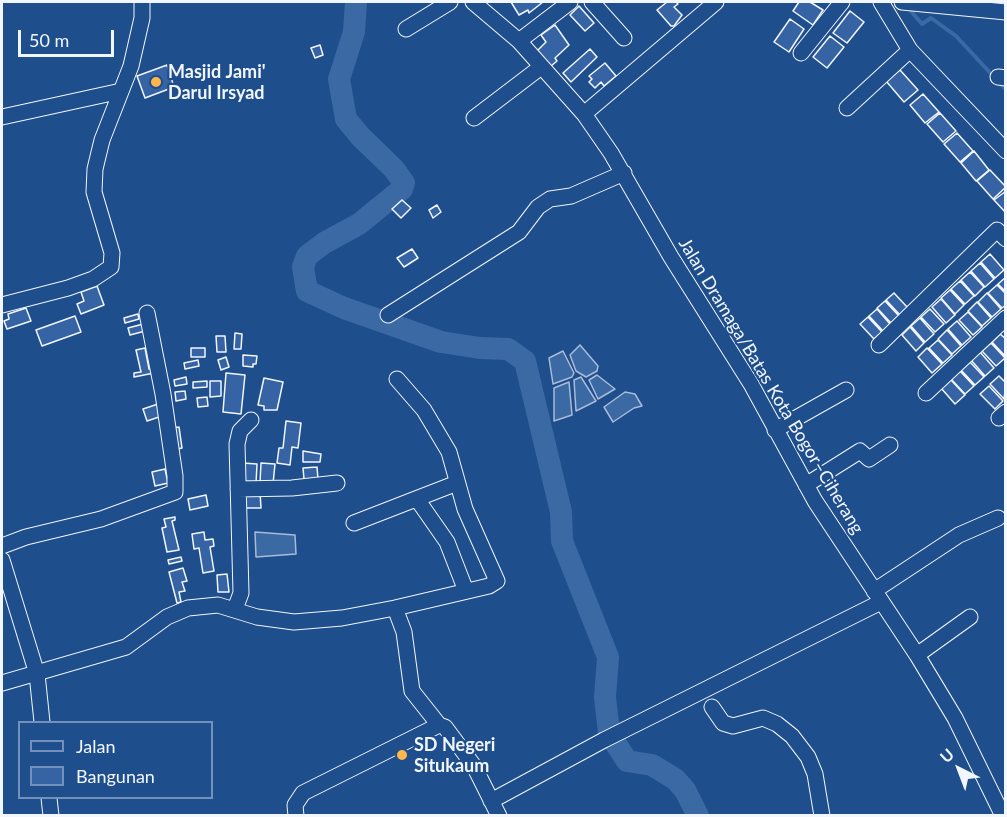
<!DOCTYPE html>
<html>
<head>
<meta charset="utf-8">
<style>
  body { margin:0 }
  #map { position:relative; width:1007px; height:817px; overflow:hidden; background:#1f4e8c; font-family:Lato,sans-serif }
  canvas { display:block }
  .frame { position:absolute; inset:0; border:3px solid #f2f6ff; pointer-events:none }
  .legend { position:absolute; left:18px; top:721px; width:195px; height:78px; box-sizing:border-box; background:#1f4e8c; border:2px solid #7391ba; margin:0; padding:8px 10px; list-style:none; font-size:18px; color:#f2f6ff }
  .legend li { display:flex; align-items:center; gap:12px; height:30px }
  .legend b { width:30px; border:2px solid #7391ba }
  .north { position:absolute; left:929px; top:739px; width:60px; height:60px; -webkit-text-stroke:4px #1f4e8c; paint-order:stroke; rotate:318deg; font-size:16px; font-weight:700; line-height:24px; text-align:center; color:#f2f6ff }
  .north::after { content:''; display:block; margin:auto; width:21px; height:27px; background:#f2f6ff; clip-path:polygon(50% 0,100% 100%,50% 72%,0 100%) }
  .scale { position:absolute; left:18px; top:30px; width:96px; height:27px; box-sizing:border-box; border:3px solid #f2f6ff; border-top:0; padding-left:8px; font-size:18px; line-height:21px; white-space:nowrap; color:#f2f6ff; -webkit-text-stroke:4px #1f4e8c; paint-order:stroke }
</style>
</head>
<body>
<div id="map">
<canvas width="1007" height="817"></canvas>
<div class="frame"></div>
<ul class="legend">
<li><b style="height:8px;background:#1f4e8c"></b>Jalan</li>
<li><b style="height:16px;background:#3563a3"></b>Bangunan</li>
</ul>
<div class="north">U</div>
<div class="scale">50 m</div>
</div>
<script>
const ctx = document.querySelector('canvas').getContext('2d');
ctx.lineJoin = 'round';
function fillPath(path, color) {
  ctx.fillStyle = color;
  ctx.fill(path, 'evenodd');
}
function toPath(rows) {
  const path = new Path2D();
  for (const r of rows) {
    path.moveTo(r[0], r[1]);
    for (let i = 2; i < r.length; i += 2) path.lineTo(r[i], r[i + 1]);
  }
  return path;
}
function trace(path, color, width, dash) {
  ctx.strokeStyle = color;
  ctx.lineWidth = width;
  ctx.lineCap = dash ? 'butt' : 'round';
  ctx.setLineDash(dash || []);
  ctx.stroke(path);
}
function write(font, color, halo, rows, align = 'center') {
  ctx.font = font + ' Lato,sans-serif';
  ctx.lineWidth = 4.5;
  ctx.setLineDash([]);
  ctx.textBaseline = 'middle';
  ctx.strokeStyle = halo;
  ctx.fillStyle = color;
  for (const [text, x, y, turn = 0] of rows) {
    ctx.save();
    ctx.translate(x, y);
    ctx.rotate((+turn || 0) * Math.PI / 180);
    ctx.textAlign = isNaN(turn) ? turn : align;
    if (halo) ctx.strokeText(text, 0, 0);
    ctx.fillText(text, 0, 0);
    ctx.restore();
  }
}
const water = toPath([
  [580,345,598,366,597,371,586,377,576,371,570,355,580,345],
  [563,351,574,373,572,377,553,384,549,358,563,351],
  [597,375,615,389,598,399,589,380,597,375],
  [581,377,596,401,576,411,574,380,581,377],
  [569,382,572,415,554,421,554,388,569,382],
  [625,392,635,394,642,406,634,408,613,422,604,407,625,392],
  [255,532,295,535,296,554,256,557,255,532]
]);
const stream = toPath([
  [910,10,922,24,931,18,956,36,1006,90]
]);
const river = toPath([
  [356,2,354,32,339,79,346,119,360,136,394,169,404,183,402,189,359,224,324,243,307,256,303,267,307,291,344,308,441,342,480,348,508,349,525,361,561,512,562,541,608,657,605,697,609,733,627,761,652,765,675,779,685,790,698,816]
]);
const building = toPath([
  [511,2,543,2,529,13,528,10,519,15,511,2],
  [667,2,676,2,678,4,674,7,682,15,674,26,671,26,657,10,667,2],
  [799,2,810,2,823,10,813,25,793,11,799,2],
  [579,6,594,23,585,31,570,15,579,6],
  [850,11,864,22,847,43,833,33,850,11],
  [790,19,804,29,789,52,774,42,790,19],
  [555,25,569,45,555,58,557,61,551,66,536,52,546,42,541,35,555,25],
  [830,36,844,47,827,68,813,57,830,36],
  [320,45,323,55,315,58,311,48,320,45],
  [590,49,597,57,571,82,563,73,590,49],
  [605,63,616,76,604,86,601,82,595,88,589,82,592,79,589,76,605,63],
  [167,65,174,87,145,98,137,76,167,65],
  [900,70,918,90,904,102,886,81,900,70],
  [923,94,939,112,925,123,910,105,923,94],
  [940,113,956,131,943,142,927,124,940,113],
  [957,133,973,151,960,162,944,144,957,133],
  [974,151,989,170,976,181,961,163,974,151],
  [990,170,1006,187,993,199,977,181,990,170],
  [1006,191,1006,213,994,200,1006,191],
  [402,200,411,208,401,218,392,209,402,200],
  [437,205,441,212,433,218,429,210,437,205],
  [412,249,418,258,404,267,397,258,412,249],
  [990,254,1004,270,995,278,981,262,990,254],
  [980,263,994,279,985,287,971,271,980,263],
  [970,272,984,287,975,296,961,280,970,272],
  [1006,277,1006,292,998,284,1006,277],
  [960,281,974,296,965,304,951,289,960,281],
  [997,285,1006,294,1006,305,1002,308,988,293,997,285],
  [97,286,104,305,81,314,77,304,84,301,81,292,97,286],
  [950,290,964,305,955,314,941,298,950,290],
  [894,293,908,308,900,315,886,300,894,293],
  [987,293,1001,309,992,317,978,302,987,293],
  [941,299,955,315,946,323,932,307,941,299],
  [885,301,899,316,891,323,877,308,885,301],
  [977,302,991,318,982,326,968,311,977,302],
  [26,308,31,321,7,329,4,321,9,319,8,314,26,308],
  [877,309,890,324,883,331,869,316,877,309],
  [930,309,944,324,935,332,921,317,930,309],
  [968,312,982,327,973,335,959,320,968,312],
  [138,314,139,319,125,323,124,318,138,314],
  [75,316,81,332,42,346,36,330,75,316],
  [868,317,882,332,874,339,860,324,868,317],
  [920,318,934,334,925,342,911,326,920,318],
  [957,321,971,337,962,345,948,329,957,321],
  [147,323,149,330,130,335,128,328,147,323],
  [910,327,924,343,916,351,902,335,910,327],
  [947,330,961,346,952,354,938,339,947,330],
  [235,333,242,334,241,349,234,349,235,333],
  [1000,334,1006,339,1006,357,992,342,1000,334],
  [216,336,225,336,226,352,217,352,216,336],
  [938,340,952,355,943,363,929,348,938,340],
  [991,343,1005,358,996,366,982,351,991,343],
  [145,348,149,369,153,369,154,373,134,377,134,373,141,372,136,350,145,348],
  [191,348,205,348,205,357,191,357,191,348],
  [927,348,942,364,932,373,918,357,927,348],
  [980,352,994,368,985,376,971,360,980,352],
  [243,355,257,356,256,364,253,364,253,367,243,366,243,355],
  [226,357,229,367,221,370,218,360,226,357],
  [198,360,199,366,185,369,184,363,198,360],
  [970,362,984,377,975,385,961,370,970,362],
  [960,371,974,386,965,394,951,379,960,371],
  [226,373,245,375,241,414,223,412,226,373],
  [999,376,1006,383,1004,399,990,384,999,376],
  [186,377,187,384,175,386,174,380,186,377],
  [264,378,283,382,277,410,264,410,264,406,258,405,264,378],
  [950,379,965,395,955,404,941,388,950,379],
  [207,381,207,387,193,388,193,382,207,381],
  [210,381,221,381,221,396,210,397,210,381],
  [989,386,1003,401,995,409,980,394,989,386],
  [185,391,186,399,176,401,175,392,185,391],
  [207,397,208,406,198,407,197,398,207,397],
  [158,404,162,416,147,421,143,409,158,404],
  [286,421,301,423,298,448,292,447,290,465,277,463,279,448,283,448,286,421],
  [179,427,182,448,173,450,169,428,179,427],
  [303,451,321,454,320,462,303,462,303,451],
  [243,463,257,464,256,484,242,483,243,463],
  [261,463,275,464,273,484,260,483,261,463],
  [317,467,318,479,304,479,303,468,317,467],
  [165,469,168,483,155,486,152,472,165,469],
  [260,492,261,508,245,508,245,493,260,492],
  [206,495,208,506,190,510,188,499,206,495],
  [175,517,175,520,172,521,179,550,167,552,162,528,166,527,164,519,175,517],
  [204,532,205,540,213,539,214,546,210,547,214,571,203,573,199,548,194,549,192,534,204,532],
  [181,557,182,561,169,564,168,560,181,557],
  [183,568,187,581,182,582,185,591,179,592,181,602,177,603,169,572,183,568],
  [227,574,229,592,218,592,217,575,227,574]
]);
const minor = toPath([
  [473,2,519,41,584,114,611,153,671,257,751,384,815,501,917,655,955,718,1003,816],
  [592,2,624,38],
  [881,2,910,50,1006,151],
  [902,2,1006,12],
  [406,29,450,2],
  [519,41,570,2],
  [801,53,842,2],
  [998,77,1006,78],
  [847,108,910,50],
  [584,114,716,2],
  [2,117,121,91],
  [474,118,541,67],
  [2,305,68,288,93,279,111,267,112,253,94,192,95,169,102,140,131,66,142,18,142,2],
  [388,315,519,232,538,207,550,199,571,196,624,173],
  [879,345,997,230,1006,239],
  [926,393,1006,318],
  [999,418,1006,412],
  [775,430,846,390],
  [806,485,860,451,869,459,890,445],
  [238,489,292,488,337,483],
  [417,499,447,542,466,591],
  [354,523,457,483],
  [2,546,26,537,101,519,175,492,175,476,163,394,147,313],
  [2,560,37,674,42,722],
  [874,591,959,535,998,518],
  [395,608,489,586,497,581,465,509,449,452,424,410,397,379],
  [235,609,241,593,237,444,240,431,251,420],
  [917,655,970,617],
  [2,683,126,647,167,617,188,608,218,605,257,617,294,622,342,618,395,608,404,632,412,691,439,725,445,727,474,766,499,816],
  [712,707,723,723,733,726,763,718,777,724,792,736,808,757,815,774,822,816],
  [49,798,51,816],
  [491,801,604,740,881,602],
  [296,816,295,805,303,793,439,725]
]);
const markers = [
  [156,82,6,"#ffb74d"],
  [402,755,6,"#ffb74d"]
];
const poiNames = [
  ["Masjid Jami'",168,72],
  ["Darul Irsyad",168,93],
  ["SD Negeri",414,745],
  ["Situkaum",414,766]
];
const streetNames = [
  ["Jalan Dramaga/Batas Kota Bogor–Ciherang",771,386,59]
];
fillPath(water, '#3b69a3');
trace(water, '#a8bbd7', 1.5);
trace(stream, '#3b69a3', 4);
trace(river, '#3b69a3', 22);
fillPath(building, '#3563a3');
trace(building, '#f2f6ff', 1.5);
trace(minor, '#f2f6ff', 17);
trace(minor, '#1f4e8c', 15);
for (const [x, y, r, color] of markers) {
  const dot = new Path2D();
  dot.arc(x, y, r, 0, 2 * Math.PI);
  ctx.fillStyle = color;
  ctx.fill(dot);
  trace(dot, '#1f4e8c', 2);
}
write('bold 18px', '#f2f6ff', '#1f4e8c', poiNames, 'left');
write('18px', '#f2f6ff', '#1f4e8c', streetNames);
</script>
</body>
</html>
